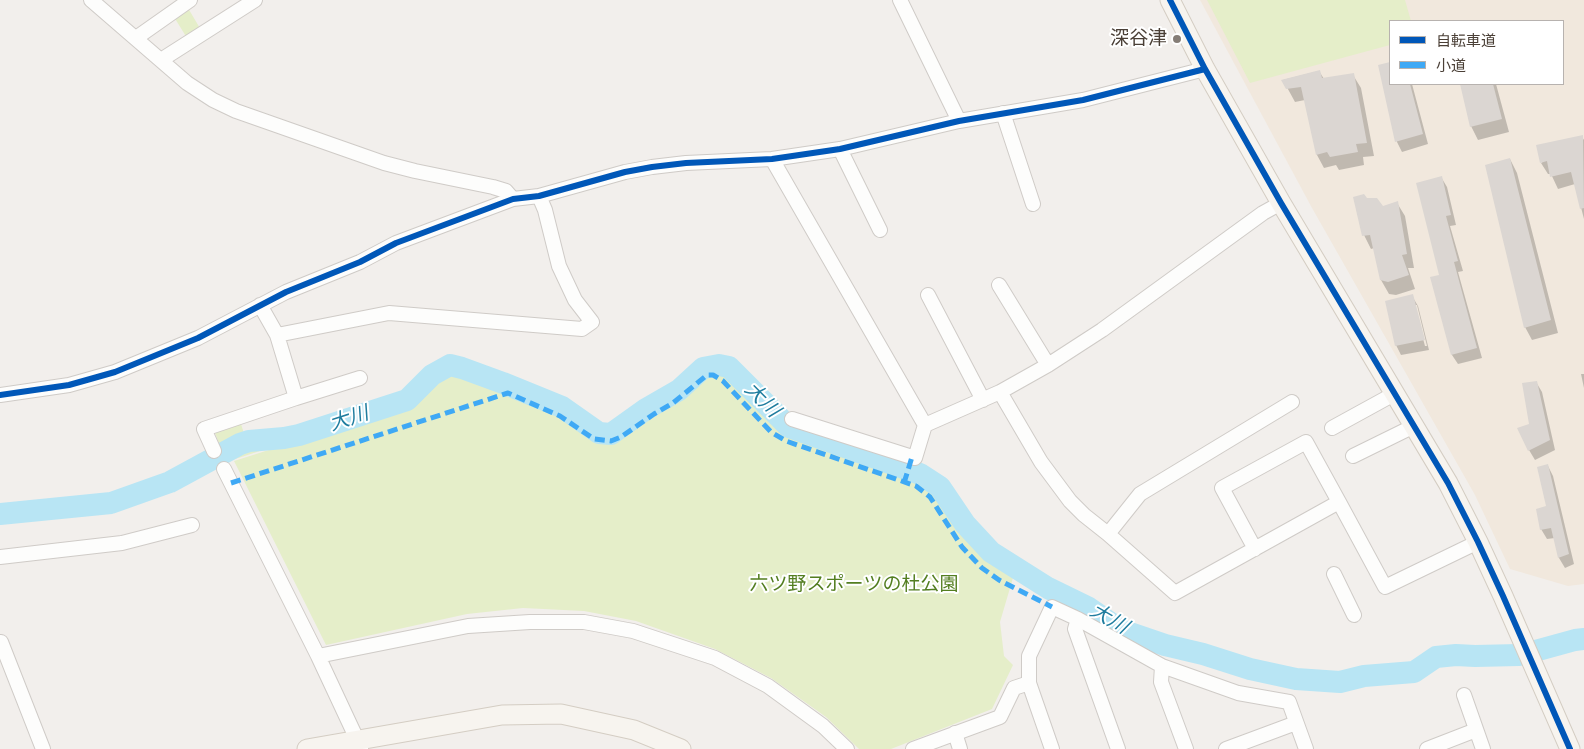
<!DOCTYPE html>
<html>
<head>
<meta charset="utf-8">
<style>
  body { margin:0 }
  #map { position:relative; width:1584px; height:749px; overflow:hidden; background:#f2efec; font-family:Karla,"Noto Sans JP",sans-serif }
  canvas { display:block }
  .legend { position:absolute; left:1389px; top:20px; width:175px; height:65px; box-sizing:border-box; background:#fff; border:1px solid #b7b2af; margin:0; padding:6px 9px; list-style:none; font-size:15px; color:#4a3f36 }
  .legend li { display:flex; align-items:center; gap:10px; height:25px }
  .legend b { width:25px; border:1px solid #b7b2af }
</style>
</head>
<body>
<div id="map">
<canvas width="1584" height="749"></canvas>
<ul class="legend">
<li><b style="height:6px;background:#0057b8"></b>自転車道</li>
<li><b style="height:6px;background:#3fa9f5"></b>小道</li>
</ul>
</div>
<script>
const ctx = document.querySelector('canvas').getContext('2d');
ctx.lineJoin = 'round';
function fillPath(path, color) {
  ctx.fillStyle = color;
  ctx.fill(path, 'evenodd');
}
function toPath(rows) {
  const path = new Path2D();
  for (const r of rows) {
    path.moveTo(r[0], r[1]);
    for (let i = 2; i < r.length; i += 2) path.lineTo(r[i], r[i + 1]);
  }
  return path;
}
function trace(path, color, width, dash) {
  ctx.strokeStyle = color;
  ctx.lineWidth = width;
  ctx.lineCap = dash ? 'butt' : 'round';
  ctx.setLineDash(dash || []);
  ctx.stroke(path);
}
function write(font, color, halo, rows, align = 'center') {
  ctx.font = font + ' Karla,"Noto Sans JP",sans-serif';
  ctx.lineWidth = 4;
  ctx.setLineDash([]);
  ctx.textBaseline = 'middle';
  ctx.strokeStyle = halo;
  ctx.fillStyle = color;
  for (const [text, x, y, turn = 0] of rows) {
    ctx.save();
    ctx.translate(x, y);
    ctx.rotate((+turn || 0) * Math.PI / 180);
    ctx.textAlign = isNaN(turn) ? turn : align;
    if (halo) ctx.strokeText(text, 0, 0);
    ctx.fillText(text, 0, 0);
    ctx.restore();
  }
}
const education = toPath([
  [1200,0,1584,0,1584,584,1568,586,1510,569,1475,495,1312,208],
  [1390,21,1563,21,1563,84,1390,84]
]);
const green = toPath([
  [1207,0,1405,0,1411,21,1390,21,1390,45,1250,83],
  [188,8,201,30,187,38,174,17],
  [718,367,728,370,787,429,918,475,938,489,964,525,990,554,1015,571,1000,622,1004,656,1013,665,992,709,891,749,859,749,826,717,771,678,715,649,636,621,584,611,523,608,467,614,326,645,234,461,408,406,442,375,455,370,468,373,509,388,550,406,593,434,607,438,616,435,645,415,676,397,706,370],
  [241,424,248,446,260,451,226,462,215,433]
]);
const shadow = toPath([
  [1390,63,1390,84,1412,84,1428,144,1402,152,1397,142,1379,66],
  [1319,71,1324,79,1353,75,1361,88,1374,156,1363,157,1364,165,1339,170,1336,165,1324,168,1317,155,1305,100,1295,102,1283,80],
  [1461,84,1496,84,1509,132,1478,140,1471,126],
  [1582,137,1584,140,1584,219,1575,184,1558,189,1551,174,1548,174,1541,163],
  [1510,159,1517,173,1558,333,1532,340,1525,327],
  [1441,177,1447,187,1456,225,1450,226,1463,271,1458,272,1482,358,1458,364,1452,355,1440,276],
  [1366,199,1382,207,1397,203,1405,216,1414,268,1408,268,1415,289,1396,295,1389,294,1381,280,1374,248,1371,249,1364,235],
  [1412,296,1418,306,1429,350,1401,355,1396,345],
  [1414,305,1417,305,1427,346,1425,346],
  [1581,374,1584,374,1584,388],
  [1536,382,1542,392,1555,450,1535,460,1529,450],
  [1548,466,1553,476,1574,564,1565,568,1559,558,1555,538,1547,539,1541,529,1548,507]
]);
const river = toPath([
  [0,514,111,503,170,482,240,444,249,441,284,438,299,435,407,400,432,375,450,365,462,368,503,383,562,407,599,433,611,434,646,409,679,390,703,368,719,365,729,367,789,427,920,474,940,487,965,524,991,552,1048,588,1089,608,1121,630,1165,645,1203,654,1250,669,1296,679,1340,682,1364,676,1414,672,1436,657,1456,655,1475,656,1519,655],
  [1535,651,1575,640,1584,639]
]);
const building = toPath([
  [1390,62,1390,84,1410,84,1423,134,1395,142,1378,65],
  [1320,70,1322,78,1354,73,1367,143,1356,144,1358,152,1330,157,1327,152,1316,155,1301,87,1286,89,1281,80],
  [1460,84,1493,84,1502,119,1470,127],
  [1583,135,1584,208,1580,209,1571,172,1550,177,1547,161,1540,163,1536,145],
  [1510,158,1551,320,1524,328,1485,165],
  [1442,176,1451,215,1446,216,1458,261,1454,262,1477,348,1451,355,1430,277,1439,275,1416,183],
  [1364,194,1367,198,1377,198,1383,206,1398,201,1407,254,1402,255,1409,275,1388,282,1380,280,1370,235,1362,236,1353,197],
  [1413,294,1425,340,1395,346,1385,301],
  [1537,381,1550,440,1528,451,1517,428,1529,424,1522,383],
  [1548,464,1569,554,1558,558,1551,528,1540,530,1536,509,1546,506,1537,467]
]);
const street = toPath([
  [91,0,187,83,213,100,236,111,384,163,415,171,493,187,506,191,513,199],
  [900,0,959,121],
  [136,38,190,0],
  [161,60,255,0],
  [1003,113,1033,204],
  [840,149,880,230],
  [772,159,925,425,1000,392,1048,365,1102,330,1263,213,1281,203],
  [999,285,1048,365],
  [928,295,983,400],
  [277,335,389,313,582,329,592,322,575,300,559,266,545,210,539,196],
  [1000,392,1041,462,1070,501,1084,515,1108,534,1140,494,1292,402],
  [0,395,69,385,115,372,198,338,286,292,360,262,396,243,513,199,539,196,625,172,652,167,686,163,772,159,840,149,959,121,1083,100,1205,69],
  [296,398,360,378],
  [792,419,915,458,925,425],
  [1332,428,1394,394],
  [214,451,204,429,296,398,277,335,260,305],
  [1353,456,1414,426],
  [224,469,318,656,361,748],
  [1108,534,1175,593,1339,502,1385,587,1478,542],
  [1255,549,1222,488,1306,442,1339,502],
  [0,557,122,543,192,525],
  [1334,574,1354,615],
  [1078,619,1075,629,1118,749],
  [1,642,43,749],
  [318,656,468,626,530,622,584,622,633,631,715,658,768,686,823,726,847,749],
  [1162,666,1161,682,1186,749],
  [1464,695,1483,749],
  [955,733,960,749],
  [913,749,1000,717,1014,688,1029,683],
  [1052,749,1029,683,1029,656,1052,607,1078,619,1162,666,1238,693,1289,702,1306,749],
  [1226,749,1296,723],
  [1427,749,1476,730]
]);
const secondary = toPath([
  [1170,0,1205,69,1281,203,1448,483,1478,542,1503,596,1570,749],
  [307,749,502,715,561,714,634,730,681,749]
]);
const quiet = toPath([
  [231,483,508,393,560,416,594,439,611,441,621,437,654,414,673,403,707,375,713,375,723,381,771,432,786,441,916,486,930,497,962,547,982,568,999,580,1052,607],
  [904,483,912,457]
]);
const cycleway = toPath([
  [1170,0,1205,69,1281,203,1448,483,1478,542,1503,596,1570,749],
  [0,395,69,385,115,372,198,338,286,292,360,262,396,243,513,199,539,196,625,172,652,167,686,163,772,159,840,149,959,121,1083,100,1205,69]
]);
const markers = [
  [1177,39,5,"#857d76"]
];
const poiNames = [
  ["深谷津",1167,39]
];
const parkNames = [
  ["六ツ野スポーツの杜公園",854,585]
];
const waterNames = [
  ["大川",762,400,45],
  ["大川",349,419,-18],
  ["大川",1109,619,30]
];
fillPath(education, '#f1e8dd');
fillPath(green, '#e5eec9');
fillPath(shadow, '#0003');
trace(river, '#b8e5f4', 22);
fillPath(building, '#dbd6d2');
trace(street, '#cfcbc7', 16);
trace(secondary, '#d4cdc3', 21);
trace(street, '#fdfdfc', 14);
trace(secondary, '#f7f4ef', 19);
trace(quiet, '#3fa9f5', 5, [10, 5]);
trace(cycleway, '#0057b8', 6);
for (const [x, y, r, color] of markers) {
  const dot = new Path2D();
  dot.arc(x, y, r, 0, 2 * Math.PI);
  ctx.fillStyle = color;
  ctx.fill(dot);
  trace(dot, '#fff', 2);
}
write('19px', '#4a3f36', '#fff', poiNames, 'right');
write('19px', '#537e20', '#fff', parkNames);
write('italic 20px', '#1f7d9f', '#fff', waterNames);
</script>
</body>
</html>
